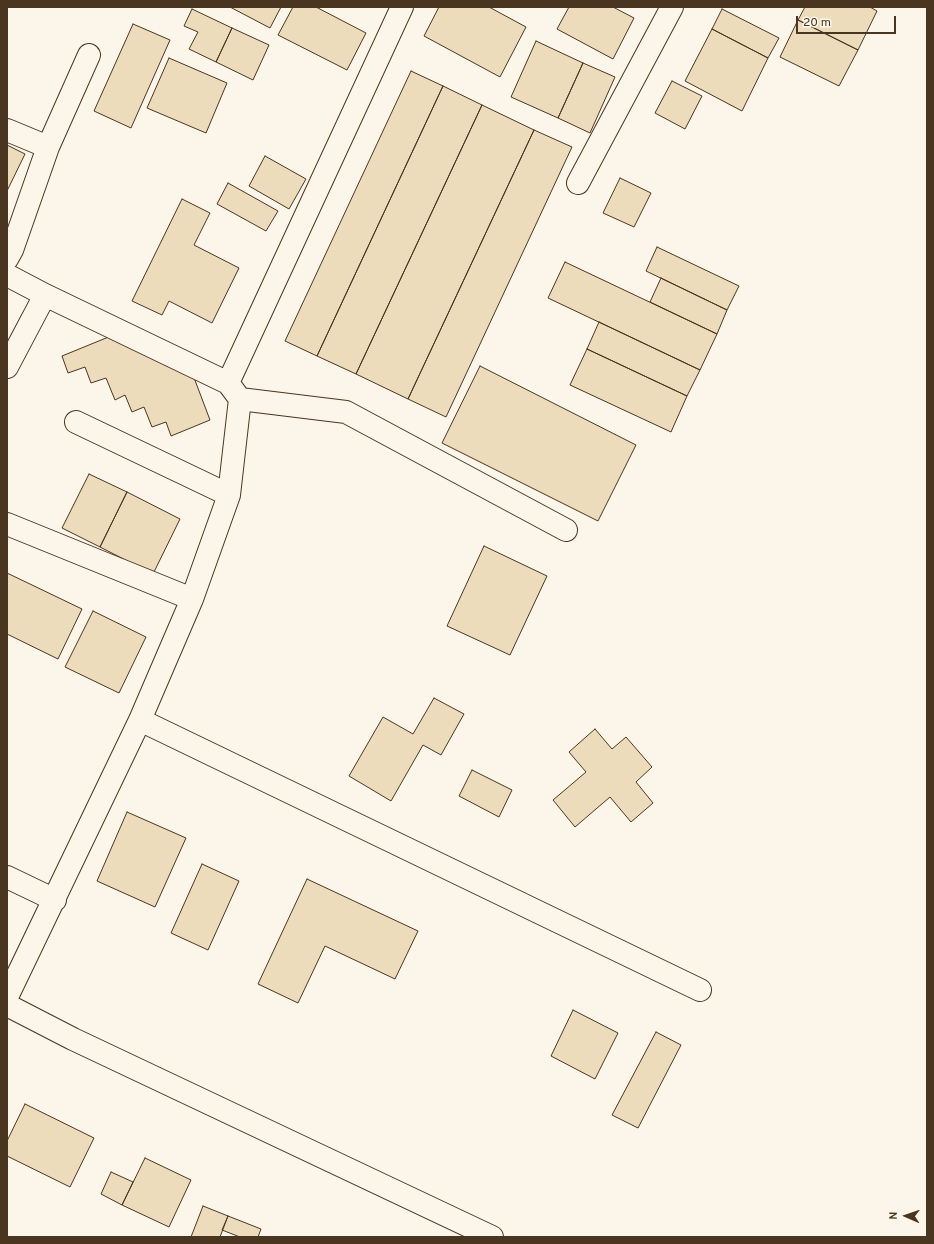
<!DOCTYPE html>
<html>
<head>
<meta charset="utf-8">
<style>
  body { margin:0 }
  #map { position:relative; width:934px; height:1244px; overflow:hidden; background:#fbf6e9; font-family:Overpass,sans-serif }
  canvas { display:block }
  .frame { position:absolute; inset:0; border:8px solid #4a3520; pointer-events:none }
  .north { position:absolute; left:886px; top:1196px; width:40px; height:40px; -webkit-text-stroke:3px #fbf6e9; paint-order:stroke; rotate:272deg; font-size:11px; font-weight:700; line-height:16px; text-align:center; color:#4a3520 }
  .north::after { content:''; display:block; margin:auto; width:14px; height:18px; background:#4a3520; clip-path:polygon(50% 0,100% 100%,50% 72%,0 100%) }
  .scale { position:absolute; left:796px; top:16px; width:100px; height:18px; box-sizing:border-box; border:2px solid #4a3520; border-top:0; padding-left:5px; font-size:12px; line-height:14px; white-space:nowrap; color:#4a3520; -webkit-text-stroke:3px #fbf6e9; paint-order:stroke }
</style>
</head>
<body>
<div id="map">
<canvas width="934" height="1244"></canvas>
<div class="frame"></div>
<div class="north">N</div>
<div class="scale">20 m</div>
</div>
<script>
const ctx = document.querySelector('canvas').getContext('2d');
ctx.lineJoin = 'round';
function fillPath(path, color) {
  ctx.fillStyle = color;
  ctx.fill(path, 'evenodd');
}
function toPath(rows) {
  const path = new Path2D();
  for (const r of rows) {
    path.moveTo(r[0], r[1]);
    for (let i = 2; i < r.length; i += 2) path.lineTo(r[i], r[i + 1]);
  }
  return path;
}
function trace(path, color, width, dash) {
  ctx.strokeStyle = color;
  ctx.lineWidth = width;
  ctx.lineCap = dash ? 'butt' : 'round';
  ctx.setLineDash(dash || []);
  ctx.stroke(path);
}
const building = toPath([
  [230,7,281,7,270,28,230,7],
  [293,7,316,7,366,33,347,70,278,35,293,7],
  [439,7,489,7,526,27,500,77,424,36,439,7],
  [569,7,613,7,634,18,613,59,557,29,569,7],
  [805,7,870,7,877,11,858,50,798,20,805,7],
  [192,9,232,28,216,62,189,49,198,32,184,26,192,9],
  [722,9,779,38,768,58,712,29,722,9],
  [798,20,858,50,839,86,780,57,798,20],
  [133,24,170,40,131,128,94,111,133,24],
  [232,28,269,45,253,80,216,62,232,28],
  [712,29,768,58,742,111,685,81,712,29],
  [536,41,583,63,558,118,511,97,536,41],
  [169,58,227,83,206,133,147,108,169,58],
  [583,63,615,77,590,133,558,118,583,63],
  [411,71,443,86,317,356,285,341,411,71],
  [672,81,702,96,685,129,655,113,672,81],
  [443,86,482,105,356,374,317,356,443,86],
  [482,105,534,130,408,399,356,374,482,105],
  [534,130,572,147,446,417,408,399,534,130],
  [7,145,25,154,7,191,7,145],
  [265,156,306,179,289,209,249,186,265,156],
  [620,178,651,193,634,227,603,213,620,178],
  [228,183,278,211,266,231,217,204,228,183],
  [182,199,210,213,194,245,239,268,212,323,169,301,162,315,132,301,182,199],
  [657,247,739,286,727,310,646,271,657,247],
  [565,262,717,334,700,370,548,298,565,262],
  [661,278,727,310,717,334,650,302,661,278],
  [599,322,700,370,687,396,587,349,599,322],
  [111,336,193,375,210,420,171,436,166,422,152,427,144,407,132,412,125,395,115,400,106,378,91,383,85,367,68,373,62,356,111,336],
  [587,349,687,396,671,432,570,385,587,349],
  [480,366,636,445,598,521,442,443,480,366],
  [89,474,127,492,100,547,62,528,89,474],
  [127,492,180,519,153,574,100,547,127,492],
  [484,546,547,576,510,655,447,626,484,546],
  [7,573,82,609,58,659,7,634,7,573],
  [93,611,146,637,119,693,65,667,93,611],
  [434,698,464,714,441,755,423,745,391,801,349,776,383,717,413,734,434,698],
  [595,729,612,749,626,737,652,767,636,782,653,803,631,822,610,797,575,827,553,800,586,772,569,752,595,729],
  [472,770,512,790,499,817,459,796,472,770],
  [127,812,186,838,155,907,97,881,127,812],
  [202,864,239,881,208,950,171,933,202,864],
  [307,879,418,931,395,979,325,946,298,1003,258,984,307,879],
  [573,1010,618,1033,595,1079,551,1056,573,1010],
  [656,1032,681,1045,638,1128,612,1115,656,1032],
  [25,1104,94,1138,70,1187,7,1156,7,1141,25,1104],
  [145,1158,191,1180,169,1227,122,1205,145,1158],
  [111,1172,133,1182,122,1205,101,1194,111,1172],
  [203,1206,228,1216,220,1237,191,1237,203,1206],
  [228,1216,261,1229,258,1237,240,1237,222,1230,228,1216]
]);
const minor = toPath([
  [7,130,48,147],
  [578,183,672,7],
  [7,259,12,250,48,147,89,55],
  [7,275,45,295,228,383],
  [7,367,45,295],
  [240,399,346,412,566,530],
  [76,422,229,495],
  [7,524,192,599],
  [140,720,700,990],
  [7,877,55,900],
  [7,997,140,720,192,599,229,495,240,399,228,383,402,7],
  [7,1005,73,1039,492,1237]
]);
fillPath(building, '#ecdcbc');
trace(building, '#4a3520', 1);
trace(minor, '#4a3520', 24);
trace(minor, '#fbf6e9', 22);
</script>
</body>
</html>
